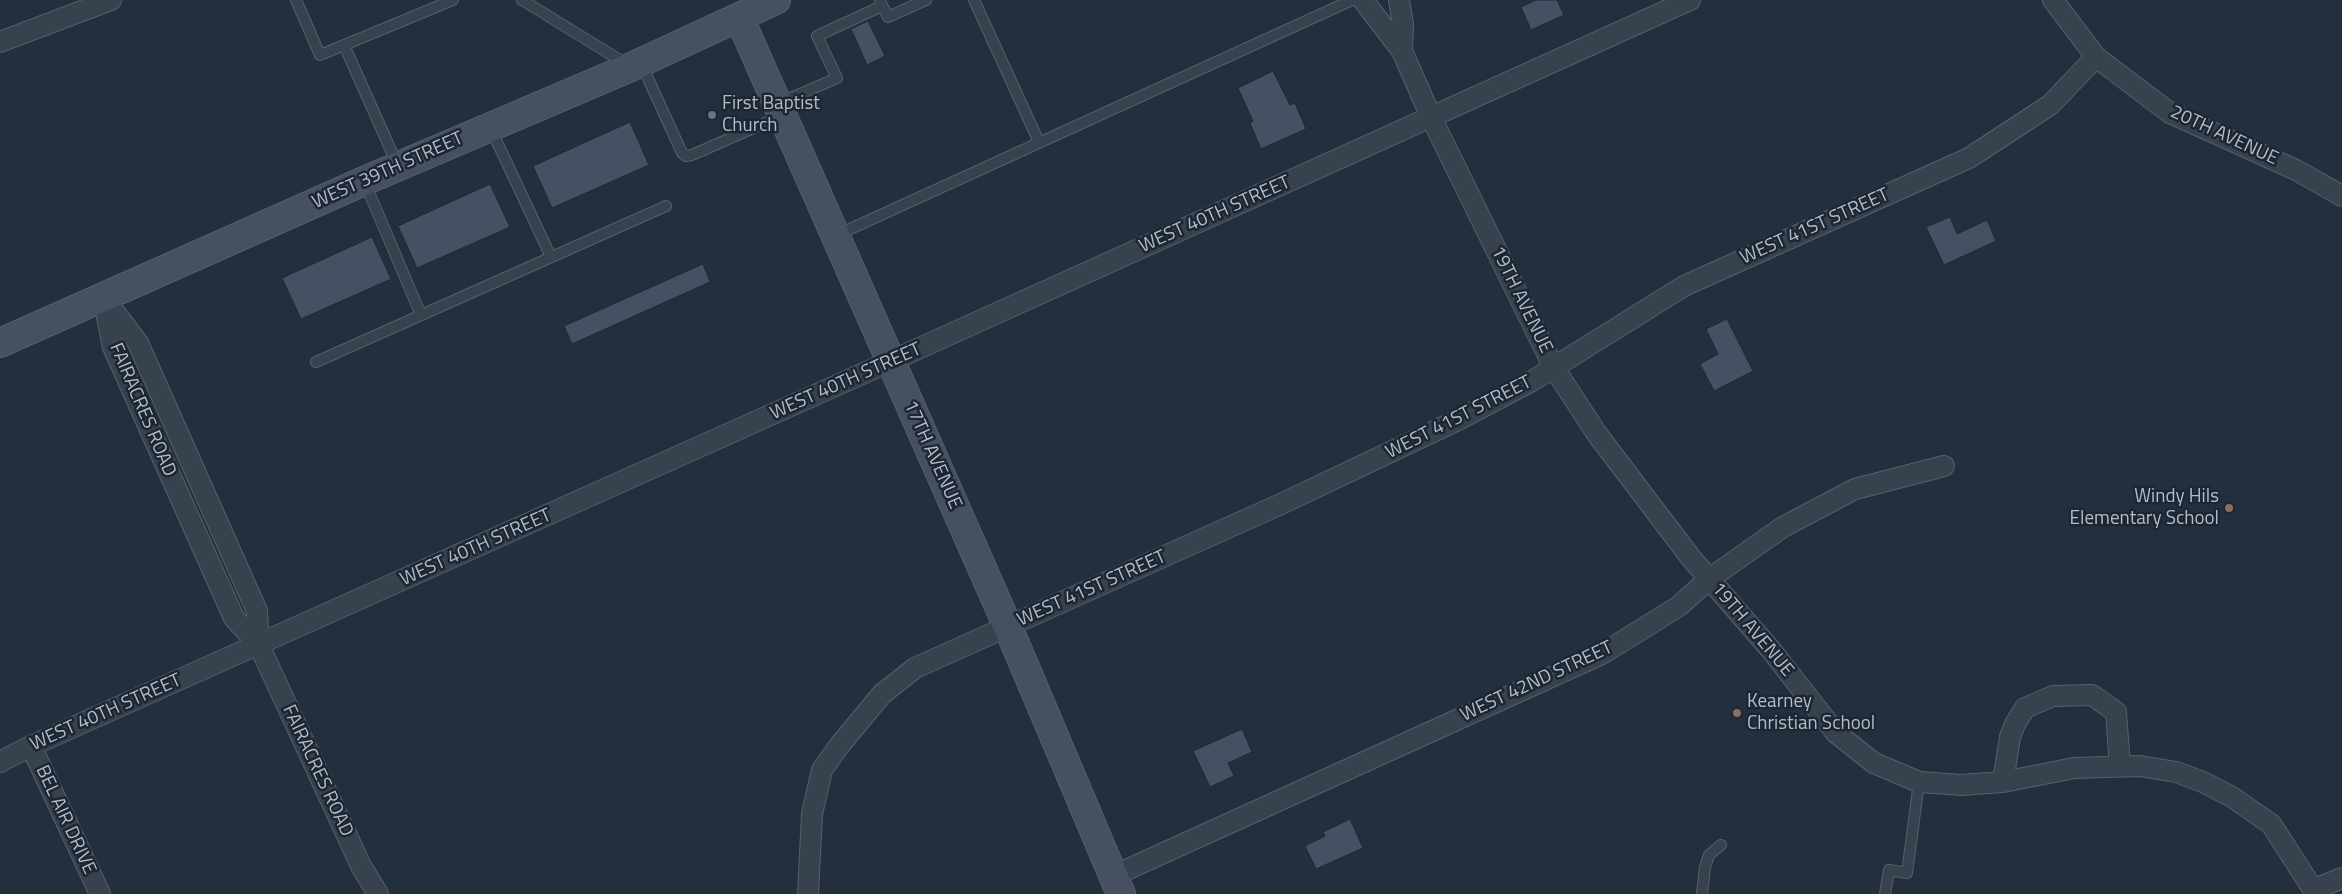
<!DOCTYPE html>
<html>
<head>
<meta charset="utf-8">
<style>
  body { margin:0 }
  canvas { display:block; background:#242f3e }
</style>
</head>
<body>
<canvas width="2342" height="894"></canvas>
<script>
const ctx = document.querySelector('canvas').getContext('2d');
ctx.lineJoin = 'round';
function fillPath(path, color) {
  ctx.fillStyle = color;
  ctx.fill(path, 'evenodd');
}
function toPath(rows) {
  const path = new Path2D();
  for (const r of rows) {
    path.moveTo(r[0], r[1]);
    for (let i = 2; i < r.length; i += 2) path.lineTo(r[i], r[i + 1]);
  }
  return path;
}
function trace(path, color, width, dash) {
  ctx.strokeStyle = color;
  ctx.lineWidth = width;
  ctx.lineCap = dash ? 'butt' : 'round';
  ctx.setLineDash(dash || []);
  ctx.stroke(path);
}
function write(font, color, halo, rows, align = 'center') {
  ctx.font = font + ' "Titillium Web",sans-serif';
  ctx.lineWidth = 5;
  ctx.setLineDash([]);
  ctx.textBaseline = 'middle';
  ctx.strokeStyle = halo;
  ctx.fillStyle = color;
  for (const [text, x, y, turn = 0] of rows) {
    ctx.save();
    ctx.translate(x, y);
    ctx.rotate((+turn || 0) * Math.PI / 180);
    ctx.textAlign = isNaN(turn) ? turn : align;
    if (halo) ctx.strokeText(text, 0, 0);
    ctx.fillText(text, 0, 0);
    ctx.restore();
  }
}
const building = toPath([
  [1536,0,1557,0,1564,15,1531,30,1521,7,1536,0],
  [868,21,885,56,867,65,851,29,868,21],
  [1273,71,1290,105,1295,103,1306,129,1261,149,1250,123,1253,121,1238,88,1273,71],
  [630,122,649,165,552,208,533,166,630,122],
  [490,184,510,227,417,268,398,226,490,184],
  [1950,217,1957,234,1987,220,1996,241,1944,265,1926,227,1950,217],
  [372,237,391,279,301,319,282,278,372,237],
  [703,264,710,282,572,344,564,326,703,264],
  [1727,319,1753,371,1714,391,1700,364,1718,354,1706,329,1727,319],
  [1242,729,1252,752,1228,763,1234,776,1210,787,1193,751,1242,729],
  [1350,819,1363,848,1316,869,1305,846,1325,836,1323,832,1350,819]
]);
const service = toPath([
  [296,0,320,55,453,0],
  [522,0,628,65],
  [974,0,1039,142],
  [880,1,888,17,926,0],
  [344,45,398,166],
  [641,63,682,153,686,156,692,155,781,116],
  [779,103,837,78,817,36,882,6],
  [490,127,551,257],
  [365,183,421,315],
  [837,235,1352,0],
  [316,362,666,206],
  [1702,894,1705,867,1709,855,1721,845],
  [1885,894,1889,870,1907,873,1919,782]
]);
const minor = toPath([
  [1363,0,1402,51,1431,117,1554,368,1597,434,1691,558,1771,650,1836,733,1874,763,1919,782,1961,785,2003,782,2074,768,2140,766,2176,772,2203,782,2232,797,2271,824,2316,894],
  [1399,0,1403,24,1402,51],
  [2053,0,2096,57,2170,113,2296,170,2342,196],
  [0,42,111,0],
  [103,297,113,347,234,618,259,645,361,866,378,894],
  [106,301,138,343,257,611,259,645],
  [31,746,100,894],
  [0,762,31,746,891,361,1690,0],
  [2003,782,2010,737,2015,724,2025,708,2053,696,2092,695,2116,712,2120,766],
  [1113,876,1602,654,1679,606,1709,579,1783,527,1855,489,1944,466],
  [2313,890,2342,878],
  [808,894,812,814,822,770,839,746,882,694,915,668,1281,504,1460,419,1532,381,1684,286,1969,158,2050,105,2096,57]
]);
const secondary = toPath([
  [739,17,1008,627,1121,894],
  [0,343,364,181,631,67,776,0]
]);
const markers = [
  [712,115,5,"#6b7280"],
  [2229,508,5,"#8d6e63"],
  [1737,713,5,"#8d6e63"]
];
const poiNames = [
  ["First Baptist",722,104],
  ["Church",722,126],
  ["Windy Hils",2219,497,"right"],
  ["Elementary School",2219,519,"right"],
  ["Kearney",1747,702],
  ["Christian School",1747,724]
];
const streetNames = [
  ["20TH AVENUE",2224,136,25],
  ["WEST 39TH STREET",388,171,-24],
  ["WEST 40TH STREET",1215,215,-24],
  ["WEST 41ST STREET",1815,227,-24],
  ["19TH AVENUE",1521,300,64],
  ["WEST 40TH STREET",846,382,-24],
  ["FAIRACRES ROAD",142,410,67],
  ["WEST 41ST STREET",1459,418,-27],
  ["17TH AVENUE",932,455,66],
  ["WEST 40TH STREET",476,548,-24],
  ["WEST 41ST STREET",1092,589,-24],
  ["19TH AVENUE",1752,630,50],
  ["WEST 42ND STREET",1537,682,-25],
  ["WEST 40TH STREET",106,713,-24],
  ["FAIRACRES ROAD",317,771,65],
  ["BEL AIR DRIVE",65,820,65]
];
fillPath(building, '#455162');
trace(building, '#1f2835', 1);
trace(service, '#565f6c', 12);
trace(minor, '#565f6c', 22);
trace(secondary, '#565f6c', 30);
trace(service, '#38414e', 10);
trace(minor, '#38414e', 20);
trace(secondary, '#465061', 28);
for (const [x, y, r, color] of markers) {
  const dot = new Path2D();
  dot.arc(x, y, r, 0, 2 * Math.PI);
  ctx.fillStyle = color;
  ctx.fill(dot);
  trace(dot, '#1d2633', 2);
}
write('19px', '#b4bcc9', '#1d2633', poiNames, 'left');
write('19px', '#b4bcc9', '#1d2633', streetNames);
</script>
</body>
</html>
